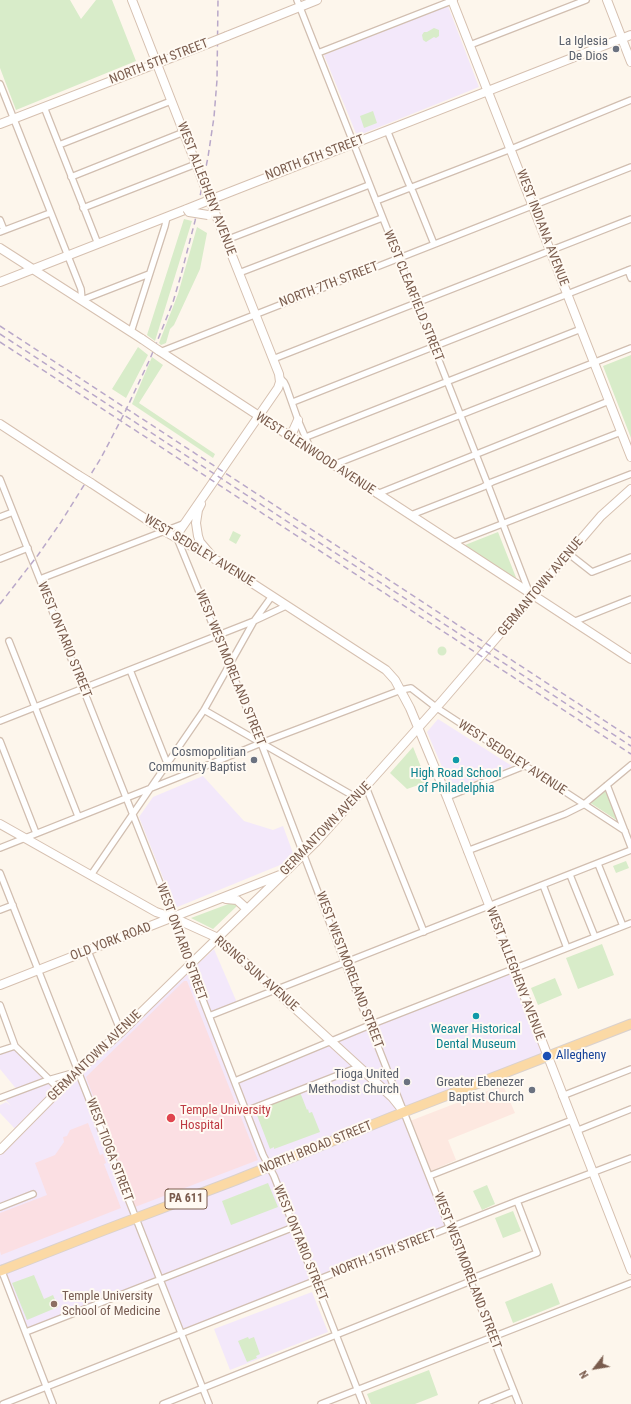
<!DOCTYPE html>
<html>
<head>
<meta charset="utf-8">
<style>
  body { margin:0 }
  #map { position:relative; width:631px; height:1404px; overflow:hidden; background:#fdf6ec; font-family:"Roboto Condensed",sans-serif }
  canvas { display:block }
  .north { position:absolute; left:575px; top:1348px; width:40px; height:40px; -webkit-text-stroke:3px #fffaf3; paint-order:stroke; rotate:239deg; font-size:11px; font-weight:700; line-height:16px; text-align:center; color:#7a5c4d }
  .north::after { content:''; display:block; margin:auto; width:14px; height:18px; background:#7a5c4d; clip-path:polygon(50% 0,100% 100%,50% 72%,0 100%) }
</style>
</head>
<body>
<div id="map">
<canvas width="631" height="1404"></canvas>
<div class="north">N</div>
</div>
<script>
const ctx = document.querySelector('canvas').getContext('2d');
ctx.lineJoin = 'round';
function fillPath(path, color) {
  ctx.fillStyle = color;
  ctx.fill(path, 'evenodd');
}
function toPath(rows) {
  const path = new Path2D();
  for (const r of rows) {
    if (r.length === 3) {
      path.moveTo(r[0] + r[2], r[1]);
      path.arc(r[0], r[1], r[2], 0, 2 * Math.PI);
      continue;
    }
    path.moveTo(r[0], r[1]);
    for (let i = 2; i < r.length; i += 2) path.lineTo(r[i], r[i + 1]);
  }
  return path;
}
function trace(path, color, width, dash) {
  ctx.strokeStyle = color;
  ctx.lineWidth = width;
  ctx.lineCap = dash ? 'butt' : 'round';
  ctx.setLineDash(dash || []);
  ctx.stroke(path);
}
function write(font, color, halo, rows, align = 'center') {
  ctx.font = font + ' "Roboto Condensed",sans-serif';
  ctx.lineWidth = 4;
  ctx.setLineDash([]);
  ctx.textBaseline = 'middle';
  ctx.strokeStyle = halo;
  ctx.fillStyle = color;
  for (const [text, x, y, turn = 0] of rows) {
    ctx.save();
    ctx.translate(x, y);
    ctx.rotate((+turn || 0) * Math.PI / 180);
    ctx.textAlign = isNaN(turn) ? turn : align;
    if (halo) ctx.strokeText(text, 0, 0);
    ctx.fillText(text, 0, 0);
    ctx.restore();
  }
}
const commercial = toPath([
  [503,1085,515,1113,448,1140,456,1160,431,1171,410,1121]
]);
const education = toPath([
  [448,6,479,87,357,136,324,55],
  [438,719,512,766,452,790,427,732],
  [203,776,244,821,273,830,283,826,293,853,285,863,175,908,139,817,153,797],
  [214,949,238,1005,209,1016,235,1080,514,969,547,1056,405,1112,450,1228,181,1334,160,1279,26,1332,0,1267,0,1150,18,1132,0,1113,0,1105,6,1102,11,1106,3,1097,18,1091,0,1069,0,1051,15,1046,60,1090],
  [312,1292,328,1332,230,1370,214,1329]
]);
const medical = toPath([
  [184,981,187,981,258,1160,135,1207,86,1077],
  [88,1123,100,1155,103,1154,106,1163,104,1164,121,1208,1,1255,0,1251,0,1213,47,1195,35,1163,55,1155,64,1142,63,1137,67,1136,70,1130]
]);
const green = toPath([
  [0,0,70,0,81,19,96,0,112,0,136,61,16,110,0,68],
  [434,28,439,30,439,36,436,38,434,37,426,42,423,40,422,35,424,32,427,32],
  [373,111,377,123,364,128,360,116],
  [184,219,192,221,155,341,147,335],
  [197,227,207,233,200,269,174,325,170,329,166,343,161,345,159,343,178,294],
  [138,347,148,355,126,398,112,389],
  [631,355,631,438,603,366],
  [152,357,163,365,139,403,215,454,213,458,132,404],
  [233,531,241,535,236,544,229,540],
  [498,532,517,580,465,545],
  [442,651,4.5],
  [413,747,427,782,407,789,390,773],
  [606,788,618,821,589,802],
  [626,861,629,868,616,873,613,866],
  [231,903,235,904,237,906,213,929,191,918],
  [602,944,614,975,578,989,566,958],
  [555,978,562,995,538,1005,531,988],
  [300,1092,307,1110,308,1109,309,1113,312,1112,320,1132,274,1149,274,1147,270,1149,255,1110],
  [268,1183,278,1207,231,1225,222,1201],
  [487,1185,495,1204,482,1210,473,1191],
  [513,1211,521,1231,503,1238,495,1218],
  [34,1275,44,1299,53,1295,58,1307,27,1320,12,1283],
  [552,1283,560,1304,513,1323,505,1302],
  [248,1337,249,1339,254,1337,260,1354,256,1356,257,1358,247,1362,238,1341],
  [429,1370,438,1395,415,1404,371,1404,367,1394]
]);
const street = toPath([
  [297,0,488,485,529,592],
  [470,45,586,0],
  [318,53,454,0],
  [0,84,81,289,82,300,149,274],
  [44,107,98,244],
  [387,130,408,182,413,192,434,244],
  [59,145,171,101],
  [71,177,184,132],
  [376,201,511,149,631,100],
  [83,208,196,164],
  [0,220,4,230],
  [0,232,50,213],
  [226,240,369,185],
  [628,270,631,278],
  [239,273,382,218],
  [131,332,165,226,167,217],
  [160,352,631,167],
  [273,359,631,219],
  [280,378,284,382,286,386,298,420,311,450],
  [293,402,631,269],
  [306,437,581,329],
  [333,465,631,348],
  [0,479,173,916,191,964,194,977,263,1155,274,1176,294,1227,363,1404],
  [377,494,609,401],
  [411,515,483,487,492,482,621,432],
  [0,517,13,512],
  [177,538,261,743,345,963,519,1404],
  [453,543,631,474],
  [569,554,592,572,631,557],
  [0,559,28,548],
  [40,579,183,524],
  [573,622,631,599],
  [9,641,78,816],
  [130,670,167,763],
  [204,710,357,798],
  [0,721,254,621,286,606],
  [0,741,36,833],
  [607,785,631,847],
  [366,787,424,932],
  [447,797,524,766],
  [0,848,179,777,261,743,401,690,411,688,437,708,625,831],
  [467,851,565,814,583,805,631,765],
  [598,864,623,926],
  [0,873,209,1404],
  [91,875,204,710,254,621,272,596],
  [570,875,595,937],
  [543,885,567,948],
  [0,910,13,905],
  [88,951,121,1032],
  [0,1005,15,1046,60,1090],
  [209,1016,631,850],
  [0,1051,15,1046],
  [235,1081,370,1025,631,923],
  [562,1096,631,1069],
  [0,1098,48,1080,76,1072],
  [246,1111,359,1067],
  [576,1131,631,1109],
  [429,1176,572,1120],
  [0,1207,33,1194],
  [1,1269,53,1404],
  [26,1332,294,1227],
  [3,1404,517,1201,631,1158],
  [163,1404,466,1283,470,1279,537,1253,517,1201],
  [321,1404,631,1283],
  [482,1404,514,1391]
]);
const secondary = toPath([
  [132,0,196,164],
  [452,0,631,457],
  [607,0,631,62],
  [227,36,317,0],
  [0,124,207,44],
  [207,201,631,35],
  [0,248,142,339],
  [0,282,187,209],
  [158,350,631,659],
  [0,424,78,475],
  [288,435,293,431,298,420],
  [91,483,164,531,218,561,272,596,386,670,395,680,410,708,447,797,631,1270],
  [201,504,198,510,196,523,198,536,200,542,211,555],
  [176,536,278,388,280,382,279,374,208,195],
  [0,824,156,912,174,918,218,938,392,1097,404,1112],
  [226,899,237,900,247,909],
  [0,985,280,875],
  [0,1150,82,1067,121,1032,316,842,443,700,601,516,631,489]
]);
const primary = toPath([
  [0,1271,102,1231,236,1180,404,1112,631,1024]
]);
const rail = toPath([
  [0,326,631,738],
  [0,334,631,746],
  [0,342,631,754],
  [0,604,38,555,61,522,101,458,124,414,150,359,173,302,181,275,195,221,208,157,214,117,217,80,218,0]
]);
const secondaryBridge = toPath([
  [207,44,227,36],
  [196,164,208,195],
  [187,209,189,212,208,215],
  [187,209,207,201],
  [142,339,158,350],
  [78,475,91,483]
]);
const markers = [
  [616,49,4,"#6b7280"],
  [254,760,4,"#6b7280"],
  [456,760,4,"#0f9aa8"],
  [476,1016,4,"#0f9aa8"],
  [547,1056,5,"#1a4fb4"],
  [407,1082,4,"#6b7280"],
  [532,1090,4,"#6b7280"],
  [171,1118,5,"#e0444e"],
  [54,1304,4,"#8d6e63"]
];
const shields = [
  [186,1199,42]
];
const shieldNames = [
  ["PA 611",186,1199]
];
const worshipNames = [
  ["La Iglesia",608,42],
  ["De Dios",608,57],
  ["Cosmopolitian",246,753],
  ["Community Baptist",246,768],
  ["Tioga United",399,1075],
  ["Methodist Church",399,1090],
  ["Greater Ebenezer",524,1083],
  ["Baptist Church",524,1098]
];
const streetNames = [
  ["NORTH 5TH STREET",159,62,-21],
  ["NORTH 6TH STREET",315,158,-21],
  ["WEST ALLEGHENY AVENUE",206,189,69],
  ["WEST INDIANA AVENUE",542,228,69],
  ["NORTH 7TH STREET",329,285,-21],
  ["WEST CLEARFIELD STREET",413,296,68],
  ["WEST GLENWOOD AVENUE",315,454,33],
  ["WEST SEDGLEY AVENUE",199,551,31],
  ["GERMANTOWN AVENUE",541,587,-50],
  ["WEST ONTARIO STREET",64,640,68],
  ["WEST WESTMORELAND STREET",230,668,68],
  ["WEST SEDGLEY AVENUE",512,758,33],
  ["GERMANTOWN AVENUE",326,829,-46],
  ["OLD YORK ROAD",111,942,-21],
  ["WEST ONTARIO STREET",181,942,70],
  ["WEST WESTMORELAND STREET",349,970,69],
  ["RISING SUN AVENUE",256,974,41],
  ["WEST ALLEGHENY AVENUE",515,974,69],
  ["GERMANTOWN AVENUE",95,1056,-44],
  ["NORTH BROAD STREET",316,1148,-22],
  ["WEST TIOGA STREET",109,1150,69],
  ["WEST ONTARIO STREET",300,1243,68],
  ["NORTH 15TH STREET",384,1254,-21],
  ["WEST WESTMORELAND STREET",467,1271,69]
];
const cultureNames = [
  ["High Road School",456,774],
  ["of Philadelphia",456,789],
  ["Weaver Historical",476,1030],
  ["Dental Museum",476,1045]
];
const transitNames = [
  ["Allegheny",556,1056]
];
const healthNames = [
  ["Temple University",180,1111],
  ["Hospital",180,1126]
];
const educationNames = [
  ["Temple University",62,1297],
  ["School of Medicine",62,1312]
];
fillPath(commercial, '#fde8e0');
fillPath(education, '#f3e8fa');
fillPath(medical, '#fbdfe3');
fillPath(green, '#d8ecc9');
trace(street, '#d1beb0', 8);
trace(secondary, '#d6c0b0', 10);
trace(primary, '#dad1cd', 11);
trace(street, '#fff', 5.5);
trace(secondary, '#fff', 8);
trace(primary, '#fbd9a5', 9);
trace(rail, '#b9a8c9', 1.5, [6, 4]);
trace(secondaryBridge, '#d6c0b0', 10, []);
trace(secondaryBridge, '#fff', 8);
for (const [x, y, r, color] of markers) {
  const dot = new Path2D();
  dot.arc(x, y, r, 0, 2 * Math.PI);
  ctx.fillStyle = color;
  ctx.fill(dot);
  trace(dot, '#fffaf3', 1.5);
}
for (const [x, y, w] of shields) {
  const box = new Path2D();
  box.roundRect(x - w / 2, y - 10, w, 20, 3);
  ctx.fillStyle = '#fffaf3';
  ctx.fill(box);
  trace(box, '#7a5c4d', 1);
}
write('bold 12px', '#7a5c4d', null, shieldNames);
write('13px', '#5b616d', '#fffaf3', worshipNames, 'right');
write('13px', '#7a5c4d', '#fffaf3', streetNames);
write('13px', '#0d838f', '#fffaf3', cultureNames);
write('13px', '#164399', '#fffaf3', transitNames, 'left');
write('13px', '#be3a42', '#fffaf3', healthNames, 'left');
write('13px', '#785e54', '#fffaf3', educationNames, 'left');
</script>
</body>
</html>
